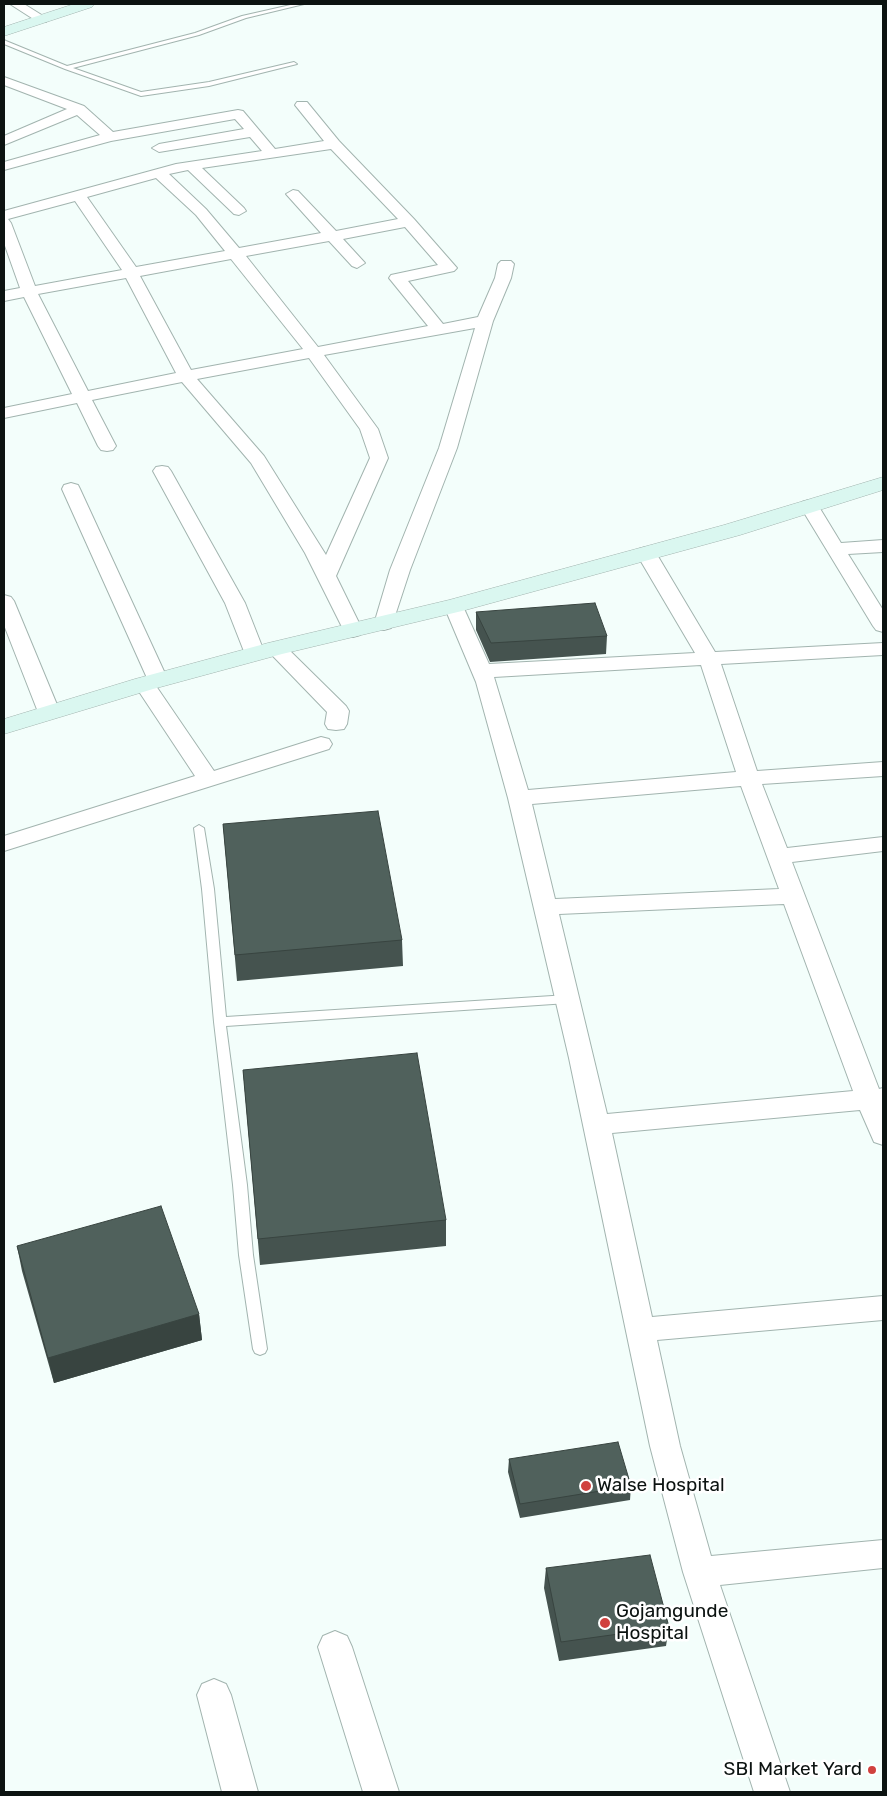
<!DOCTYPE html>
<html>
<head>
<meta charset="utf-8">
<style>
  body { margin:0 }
  #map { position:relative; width:887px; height:1796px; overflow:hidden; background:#f3fefb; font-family:Rubik,sans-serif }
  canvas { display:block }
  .frame { position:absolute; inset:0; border:5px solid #0c1311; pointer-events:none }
</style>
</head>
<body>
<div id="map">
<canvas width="887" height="1796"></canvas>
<div class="frame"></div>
</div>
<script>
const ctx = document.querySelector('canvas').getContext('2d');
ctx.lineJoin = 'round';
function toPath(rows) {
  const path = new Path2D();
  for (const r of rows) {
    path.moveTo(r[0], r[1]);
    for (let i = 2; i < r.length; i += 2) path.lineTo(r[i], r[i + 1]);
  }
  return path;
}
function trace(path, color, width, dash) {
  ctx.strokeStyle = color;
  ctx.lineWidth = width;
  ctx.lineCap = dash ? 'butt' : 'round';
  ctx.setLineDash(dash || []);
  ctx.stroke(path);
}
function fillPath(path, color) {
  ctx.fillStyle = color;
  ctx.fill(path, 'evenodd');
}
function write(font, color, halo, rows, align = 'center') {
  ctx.font = font + ' Rubik,sans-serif';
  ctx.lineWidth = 5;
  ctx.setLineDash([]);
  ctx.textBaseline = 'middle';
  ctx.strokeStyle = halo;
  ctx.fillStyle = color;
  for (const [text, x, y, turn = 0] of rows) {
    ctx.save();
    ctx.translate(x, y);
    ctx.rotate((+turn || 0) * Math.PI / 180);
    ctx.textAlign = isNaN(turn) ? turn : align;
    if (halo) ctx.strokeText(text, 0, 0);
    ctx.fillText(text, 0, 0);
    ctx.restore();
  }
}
const lane = toPath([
  [295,4,304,4,246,18,199,35,73,68,141,92,209,82,294,62,297,64,209,86,141,96,65,69,4,44,4,40,6,41,67,66,195,33,242,16,295,4],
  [199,825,204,828,214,889,226,1017,568,995,574,999,568,1003,226,1026,247,1185,253,1255,267,1349,265,1353,260,1355,255,1353,253,1349,239,1255,233,1185,214,1022,202,889,194,828,199,825]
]);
const street = toPath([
  [10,4,24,4,48,19,46,22,38,22,10,4],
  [4,77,84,106,113,132,238,110,243,111,275,149,324,141,295,105,297,102,307,102,339,141,414,219,457,268,454,271,408,281,443,324,478,317,495,278,498,264,501,261,511,261,514,264,511,278,493,321,457,448,410,570,391,628,384,630,377,628,374,624,390,570,439,448,475,328,324,355,378,429,388,458,336,576,363,631,360,635,353,637,346,635,305,553,251,463,182,382,92,400,116,446,113,450,107,451,101,450,98,446,77,403,4,418,4,408,72,394,24,297,4,301,4,291,20,288,4,243,4,211,176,164,262,151,250,137,159,152,152,148,159,144,244,129,235,119,111,141,4,170,4,162,100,135,77,115,4,145,4,136,67,109,4,85,4,77],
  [331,149,398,219,336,231,298,191,293,190,286,194,321,233,239,248,206,209,169,174,188,170,234,214,239,215,246,211,244,208,202,168,331,149],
  [156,178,196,215,225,251,136,267,87,197,156,178],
  [75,201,122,270,35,286,11,223,8,219,75,201],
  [405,227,438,265,391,275,389,278,428,326,318,347,246,256,329,241,352,266,357,268,365,263,343,239,405,227],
  [231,259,303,349,191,370,140,276,231,259],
  [126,278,176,373,88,391,38,294,126,278],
  [309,358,360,429,370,458,326,555,264,456,197,379,309,358],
  [162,466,168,467,171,471,245,603,265,654,262,658,255,660,248,658,245,654,225,603,153,471,156,467,162,466],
  [71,483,78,485,80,489,168,680,165,684,156,686,214,771,321,737,329,739,332,744,329,749,4,851,4,836,195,776,134,684,137,680,147,678,62,489,64,485,71,483],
  [809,500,816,502,841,543,883,540,883,552,848,554,883,610,883,632,876,630,873,626,800,506,802,502,809,500],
  [646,547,653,549,656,553,715,652,883,643,883,655,721,664,757,771,883,762,883,776,762,784,787,848,883,837,883,851,792,862,879,1089,883,1088,883,1145,874,1142,860,1110,612,1133,652,1317,883,1296,883,1320,657,1340,680,1446,711,1556,883,1540,883,1568,720,1585,790,1792,754,1792,683,1572,650,1446,569,1058,508,798,476,682,444,606,447,602,454,600,461,602,489,664,695,653,636,553,639,549,646,547],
  [701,665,736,772,528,790,494,677,701,665],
  [741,786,779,889,555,899,532,804,741,786],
  [784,904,853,1091,607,1114,559,914,784,904],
  [4,595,11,597,14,601,60,712,57,717,49,718,41,717,38,712,4,625,4,595],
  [276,642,283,644,346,706,349,711,347,724,344,729,336,730,328,729,325,724,327,712,269,652,266,648,269,644,276,642],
  [335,1631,347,1636,352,1647,399,1792,363,1792,318,1647,323,1636,335,1631],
  [214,1679,226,1684,231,1695,258,1792,222,1792,197,1695,202,1684,214,1679]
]);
const secondary = toPath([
  [74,4,94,4,92,7,4,36,4,27,74,4],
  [883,477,883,490,740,535,462,611,282,654,153,689,4,734,4,719,135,679,268,643,449,600,724,525,883,477]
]);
const wall = toPath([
  [476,612,607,636,606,654,490,662,476,630],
  [223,824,402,940,403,966,237,981],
  [243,1070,446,1220,446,1246,260,1265],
  [17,1246,199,1314,202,1340,54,1383,22,1271],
  [509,1459,631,1486,630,1500,520,1518,508,1472],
  [546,1568,669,1627,666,1646,559,1661,544,1588]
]);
const shadedWall = toPath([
  [199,1314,202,1340,54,1383,48,1358]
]);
const building = toPath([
  [595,603,607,636,491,643,476,612,595,603],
  [378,811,402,940,235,955,223,824,378,811],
  [417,1053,446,1220,258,1239,243,1070,417,1053],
  [161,1206,199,1314,48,1358,17,1246,161,1206],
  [618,1442,631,1486,520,1504,509,1459,618,1442],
  [650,1555,669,1627,561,1642,546,1568,650,1555]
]);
const markers = [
  [586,1486,6,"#d0413e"],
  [605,1623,6,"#d0413e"],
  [872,1770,5,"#d0413e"]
];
const nearPoinames = [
  ["Walse Hospital",597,1486],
  ["Gojamgunde",616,1612],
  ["Hospital",616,1634],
  ["SBI Market Yard",862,1770,"right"]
];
trace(lane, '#a2b4af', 2);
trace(street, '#a2b4af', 2);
trace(secondary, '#a2b4af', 1);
fillPath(lane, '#fff');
fillPath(street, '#fff');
fillPath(secondary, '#daf7f0');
fillPath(wall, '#45534f');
fillPath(shadedWall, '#384440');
fillPath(building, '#50615c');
trace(building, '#384440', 1);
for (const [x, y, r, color] of markers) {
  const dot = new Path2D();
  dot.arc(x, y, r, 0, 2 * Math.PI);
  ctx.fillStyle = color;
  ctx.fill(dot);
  trace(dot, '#fff', 2);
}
write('19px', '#0c1311', '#fff', nearPoinames, 'left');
</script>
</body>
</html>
